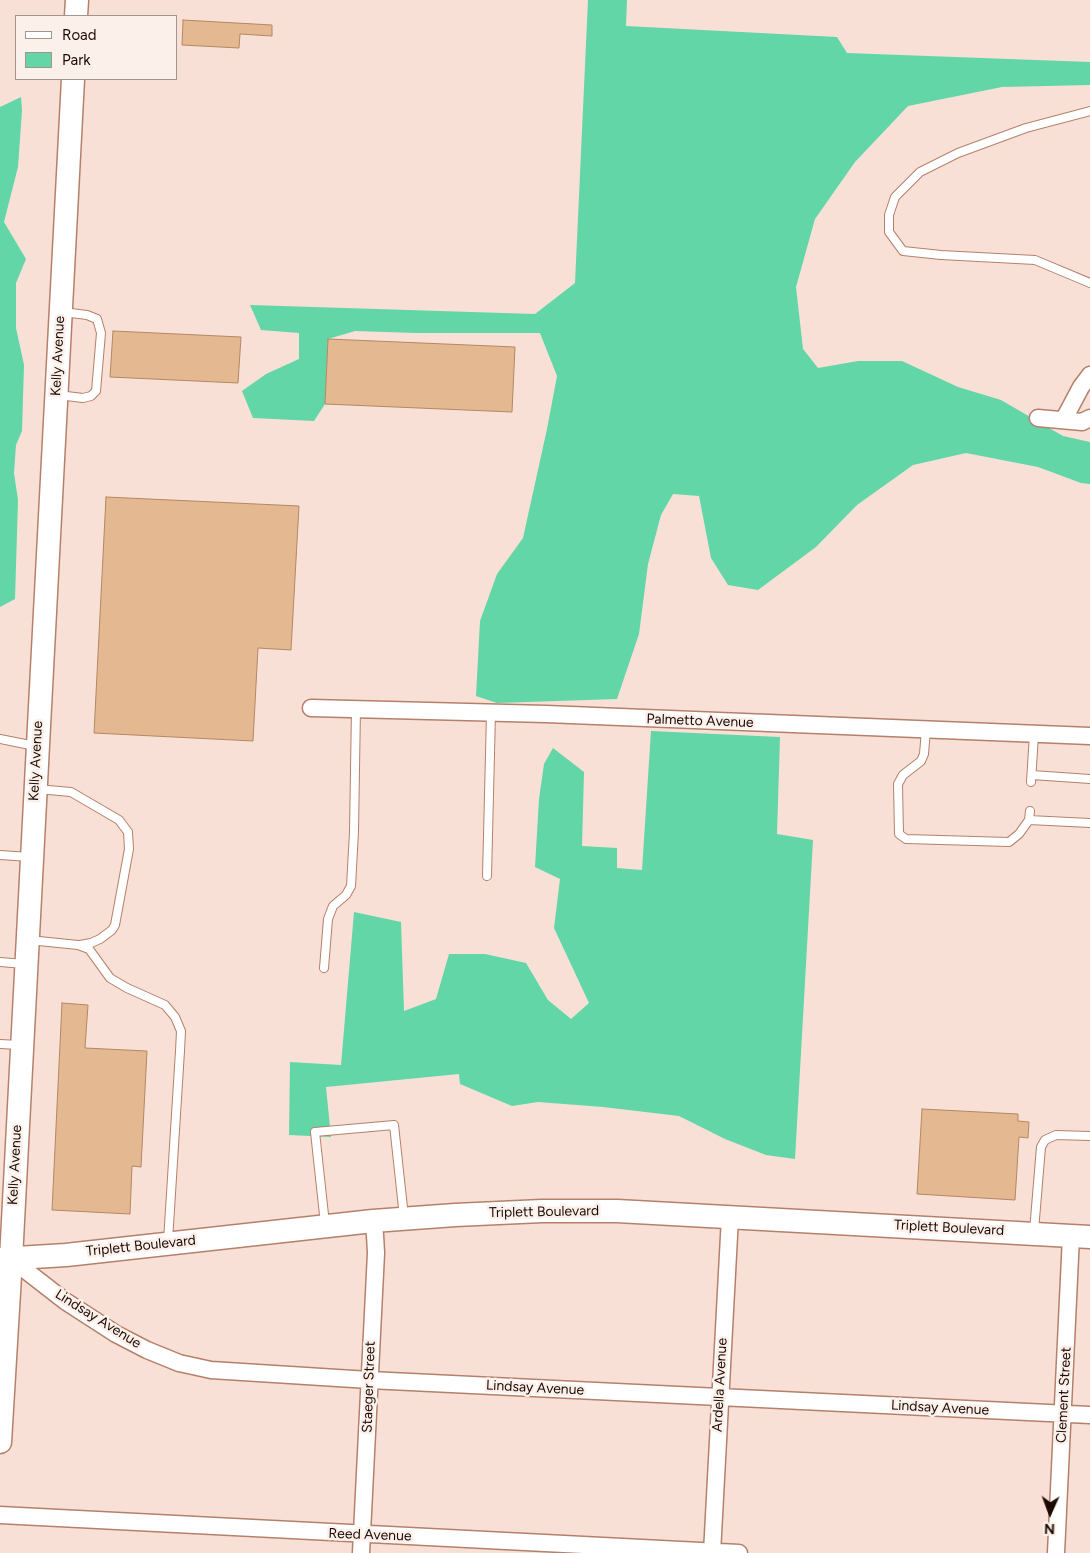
<!DOCTYPE html>
<html>
<head>
<meta charset="utf-8">
<style>
  body { margin:0 }
  #map { position:relative; width:1090px; height:1553px; overflow:hidden; background:#f8e0d7; font-family:Figtree,sans-serif }
  canvas { display:block }
  .legend { position:absolute; left:15px; top:15px; width:162px; height:65px; box-sizing:border-box; background:#fcf0eb; border:1px solid #a2948e; margin:0; padding:6px 9px; list-style:none; font-size:15px; color:#1c0903 }
  .legend li { display:flex; align-items:center; gap:10px; height:25px }
  .legend b { width:25px; border:1px solid #a2948e }
  .north { position:absolute; left:1025px; top:1488px; width:50px; height:50px; -webkit-text-stroke:4px #fcf0eb; paint-order:stroke; rotate:182deg; font-size:14px; font-weight:700; line-height:20px; text-align:center; color:#1c0903 }
  .north::after { content:''; display:block; margin:auto; width:18px; height:22px; background:#1c0903; clip-path:polygon(50% 0,100% 100%,50% 72%,0 100%) }
</style>
</head>
<body>
<div id="map">
<canvas width="1090" height="1553"></canvas>
<ul class="legend">
<li><b style="height:6px;background:#fff"></b>Road</li>
<li><b style="height:14px;background:#62d6a6"></b>Park</li>
</ul>
<div class="north">N</div>
</div>
<script>
const ctx = document.querySelector('canvas').getContext('2d');
ctx.lineJoin = 'round';
function fillPath(path, color) {
  ctx.fillStyle = color;
  ctx.fill(path, 'evenodd');
}
function toPath(rows) {
  const path = new Path2D();
  for (const r of rows) {
    path.moveTo(r[0], r[1]);
    for (let i = 2; i < r.length; i += 2) path.lineTo(r[i], r[i + 1]);
  }
  return path;
}
function trace(path, color, width, dash) {
  ctx.strokeStyle = color;
  ctx.lineWidth = width;
  ctx.lineCap = dash ? 'butt' : 'round';
  ctx.setLineDash(dash || []);
  ctx.stroke(path);
}
function write(font, color, halo, rows, align = 'center') {
  ctx.font = font + ' Figtree,sans-serif';
  ctx.lineWidth = 5;
  ctx.setLineDash([]);
  ctx.textBaseline = 'middle';
  ctx.strokeStyle = halo;
  ctx.fillStyle = color;
  for (const [text, x, y, turn = 0] of rows) {
    ctx.save();
    ctx.translate(x, y);
    ctx.rotate((+turn || 0) * Math.PI / 180);
    ctx.textAlign = isNaN(turn) ? turn : align;
    if (halo) ctx.strokeText(text, 0, 0);
    ctx.fillText(text, 0, 0);
    ctx.restore();
  }
}
const green = toPath([
  [588,0,627,0,626,26,837,37,847,53,1090,62,1090,85,1002,87,908,106,855,162,815,219,796,287,803,349,818,368,858,361,902,361,958,387,1001,400,1063,436,1090,442,1090,484,1081,483,1038,467,966,453,913,465,857,505,816,547,758,590,728,585,711,558,699,496,673,494,661,515,648,564,639,634,617,699,497,703,476,696,480,621,497,574,523,538,547,429,557,376,540,333,416,333,355,331,328,339,325,404,314,421,253,418,242,391,266,374,299,359,299,333,261,330,250,305,535,314,575,283],
  [21,97,22,110,18,167,4,222,26,259,16,283,16,328,24,365,22,431,16,445,14,473,18,500,15,599,0,607,0,107],
  [651,731,780,737,777,834,813,840,795,1159,766,1155,725,1139,679,1116,603,1107,538,1102,512,1106,460,1084,459,1074,326,1087,331,1137,289,1135,290,1062,341,1065,354,912,401,922,404,1011,436,999,449,954,485,954,526,963,548,1000,571,1019,589,1003,554,928,560,879,535,867,539,799,544,764,553,748,584,772,582,846,617,848,617,868,642,870]
]);
const building = toPath([
  [183,20,272,25,272,36,240,34,239,48,182,45,183,20],
  [113,331,241,337,238,383,110,377,113,331],
  [328,339,515,347,512,412,325,404,328,339],
  [106,497,299,506,291,650,258,648,253,741,94,733,106,497],
  [62,1003,88,1005,85,1048,147,1051,141,1167,132,1166,130,1214,52,1210,62,1003],
  [922,1109,1018,1114,1018,1121,1029,1122,1028,1138,1019,1137,1015,1200,917,1194,922,1109]
]);
const service = toPath([
  [1090,111,1026,128,958,153,920,172,895,197,889,215,889,232,903,251,941,255,1035,260,1090,283],
  [58,395,83,398,91,396,96,391,101,333,97,319,87,315,63,312],
  [926,730,924,754,921,761,903,775,898,784,899,834,906,839,1009,842,1019,834,1029,820],
  [0,739,35,746],
  [1032,775,1090,779],
  [1031,782,1034,734],
  [37,789,71,792,119,820,128,832,129,849,115,925,112,930,100,939,91,943,80,945],
  [1030,811,1029,820,1090,823],
  [0,855,30,857],
  [487,876,491,713],
  [29,940,78,945,89,949,110,978,127,988,165,1005,175,1017,181,1031,180,1051,168,1241],
  [0,962,24,964],
  [324,968,328,919,333,906,346,895,351,886,354,832,356,708],
  [0,1044,19,1045],
  [325,1224,315,1132,394,1125,404,1217],
  [1034,1231,1041,1147,1045,1140,1056,1135,1090,1136]
]);
const minor = toPath([
  [1038,418,1082,422,1090,418],
  [1064,419,1081,387,1090,375],
  [311,708,546,714,1090,736],
  [11,1259,65,1301,116,1334,147,1350,179,1363,211,1370,369,1380,1090,1415],
  [0,1515,739,1553],
  [361,1553,376,1253,375,1235,373,1221],
  [712,1553,730,1217],
  [1056,1553,1071,1236]
]);
const secondary = toPath([
  [76,16,77,0],
  [0,1259,66,1255,373,1221,455,1215,542,1211,617,1211,1090,1237],
  [0,1442,11,1259,73,79]
]);
const streetNames = [
  ["Kelly Avenue",58,356,-87],
  ["Palmetto Avenue",700,721,2],
  ["Kelly Avenue",36,761,-87],
  ["Kelly Avenue",15,1165,-87],
  ["Triplett Boulevard",544,1212,-1],
  ["Triplett Boulevard",949,1228,3],
  ["Triplett Boulevard",141,1246,-6],
  ["Lindsay Avenue",98,1319,32],
  ["Ardella Avenue",720,1385,-87],
  ["Staeger Street",369,1387,-88],
  ["Lindsay Avenue",535,1388,3],
  ["Clement Street",1064,1395,-87],
  ["Lindsay Avenue",940,1408,3],
  ["Reed Avenue",370,1535,2]
];
fillPath(green, '#62d6a6');
fillPath(building, '#e4b890');
trace(building, '#b28862', 1);
trace(service, '#b5806a', 10);
trace(minor, '#b5806a', 19);
trace(secondary, '#b5806a', 25);
trace(service, '#fff', 8);
trace(minor, '#fff', 16);
trace(secondary, '#fff', 22);
write('14px', '#1c0903', '#fcf0eb', streetNames);
</script>
</body>
</html>
